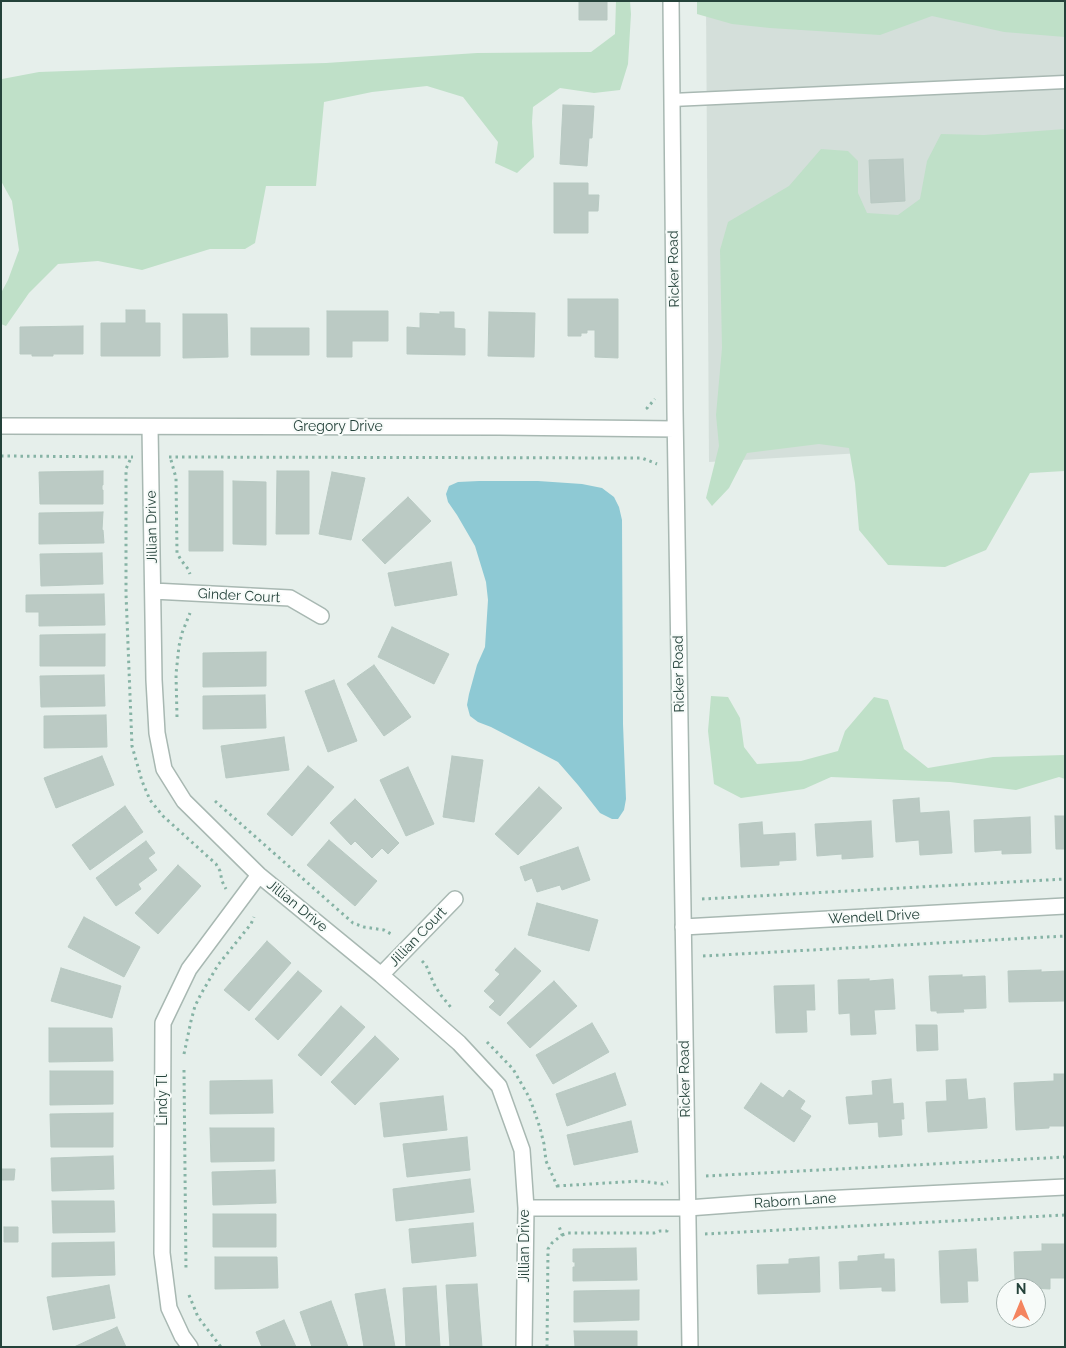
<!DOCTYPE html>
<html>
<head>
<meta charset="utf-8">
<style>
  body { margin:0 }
  #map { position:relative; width:1066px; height:1348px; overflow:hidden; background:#e6efeb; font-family:Raleway,sans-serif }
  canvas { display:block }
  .frame { position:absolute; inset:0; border:2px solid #24423a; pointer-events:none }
  .north { position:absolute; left:996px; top:1278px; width:50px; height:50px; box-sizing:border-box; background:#f7fbf9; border:1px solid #a3b1ad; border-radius:50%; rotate:0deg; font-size:14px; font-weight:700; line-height:20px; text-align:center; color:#24423a }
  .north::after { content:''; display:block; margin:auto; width:18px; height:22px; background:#f4845f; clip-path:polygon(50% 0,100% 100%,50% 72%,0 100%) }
</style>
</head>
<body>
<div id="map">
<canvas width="1066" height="1348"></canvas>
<div class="frame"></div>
<div class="north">N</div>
</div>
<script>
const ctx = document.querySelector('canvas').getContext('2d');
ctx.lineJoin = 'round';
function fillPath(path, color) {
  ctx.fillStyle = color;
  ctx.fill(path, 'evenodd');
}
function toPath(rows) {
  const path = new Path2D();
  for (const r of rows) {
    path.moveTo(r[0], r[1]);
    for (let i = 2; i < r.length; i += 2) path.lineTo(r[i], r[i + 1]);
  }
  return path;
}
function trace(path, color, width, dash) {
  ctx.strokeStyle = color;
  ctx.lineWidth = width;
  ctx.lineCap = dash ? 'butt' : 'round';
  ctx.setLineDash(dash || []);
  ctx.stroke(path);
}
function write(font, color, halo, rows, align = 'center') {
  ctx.font = font + ' Raleway,sans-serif';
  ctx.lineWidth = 4;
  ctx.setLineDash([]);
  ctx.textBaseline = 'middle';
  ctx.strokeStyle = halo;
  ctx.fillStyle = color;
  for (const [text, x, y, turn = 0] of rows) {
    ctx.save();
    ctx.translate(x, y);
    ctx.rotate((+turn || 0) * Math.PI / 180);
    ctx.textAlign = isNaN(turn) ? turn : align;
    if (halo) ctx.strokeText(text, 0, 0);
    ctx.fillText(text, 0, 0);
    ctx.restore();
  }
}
const built = toPath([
  [706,1,1065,1,1065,441,709,462]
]);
const green = toPath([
  [616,1,630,1,631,14,628,64,620,90,594,93,560,88,533,107,532,122,534,157,517,173,495,163,498,142,463,97,427,86,372,92,324,102,316,186,266,186,255,243,245,249,210,249,142,270,98,261,58,264,29,293,6,326,1,324,1,293,8,280,19,250,12,201,1,181,1,84,2,79,39,72,180,67,326,63,477,53,591,52,615,34],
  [697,1,1065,1,1065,37,1004,32,932,16,880,35,770,28,732,24,697,14],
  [1065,129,1065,471,1030,473,986,550,945,567,888,565,859,530,855,483,849,448,819,444,747,453,729,488,712,506,706,498,719,446,716,415,722,348,720,250,728,222,789,186,821,149,848,151,858,161,858,193,867,213,898,215,920,199,927,161,941,134,984,135],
  [711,696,728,697,740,718,744,747,757,764,801,761,838,751,845,731,874,697,888,700,904,749,928,768,993,757,1065,755,1065,779,1059,777,1016,790,950,782,831,777,804,789,741,798,714,784,708,731]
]);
const water = toPath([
  [479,481,538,481,582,484,602,488,614,497,619,507,622,520,623,724,626,799,624,810,618,819,612,819,600,813,578,785,558,762,491,727,478,722,470,716,467,705,469,694,477,665,485,647,488,600,486,582,475,546,457,515,448,502,446,494,449,486,458,482]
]);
const building = toPath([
  [579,1,607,1,607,20,579,20,579,1],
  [563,105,594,106,592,138,589,138,587,166,560,164,563,105],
  [903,159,905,201,871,203,869,160,903,159],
  [554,183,588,183,588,195,599,195,598,211,588,211,588,233,554,233,554,183],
  [568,299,618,299,618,358,595,357,595,330,587,330,587,333,581,333,581,336,568,336,568,299],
  [126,310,145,310,145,323,160,323,160,356,101,356,101,323,126,323,126,310],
  [327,311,388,311,388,341,352,341,352,357,327,357,327,311],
  [440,312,454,312,454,328,465,329,465,355,407,354,407,327,420,328,420,313,440,314,440,312],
  [489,312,535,313,534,357,488,356,489,312],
  [183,314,227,314,228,357,183,358,183,314],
  [83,326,83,354,53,354,53,356,32,356,32,354,20,354,20,327,83,326],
  [251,328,309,328,309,355,251,355,251,328],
  [103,471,103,485,102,485,102,490,103,490,103,504,40,504,39,472,103,471],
  [189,471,223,471,223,551,189,551,189,471],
  [277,471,309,471,309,534,276,534,277,471],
  [332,472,365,478,351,540,319,534,332,472],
  [233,481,266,482,266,545,233,544,233,481],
  [408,497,431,521,385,564,362,540,408,497],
  [103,512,102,530,103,530,104,543,39,544,39,513,103,512],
  [102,553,103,584,41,586,40,554,102,553],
  [451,562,457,595,395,606,388,573,451,562],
  [104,594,105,625,39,626,39,612,26,612,26,595,104,594],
  [392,627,449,654,434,684,378,657,392,627],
  [105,634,105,666,40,666,40,635,105,634],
  [266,652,266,686,203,687,203,653,266,652],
  [374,665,411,717,384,736,347,684,374,665],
  [104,675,105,706,41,707,40,676,104,675],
  [334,680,357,741,328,752,305,691,334,680],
  [265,695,266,728,203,729,203,696,265,695],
  [106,715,107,747,44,748,44,716,106,715],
  [284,737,289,770,226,778,221,746,284,737],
  [102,756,114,785,56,808,44,778,102,756],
  [452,756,483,760,474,822,443,817,452,756],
  [308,766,334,787,292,836,267,814,308,766],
  [408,767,434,824,406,836,380,780,408,767],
  [539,787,562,808,518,855,495,834,539,787],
  [919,798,920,813,949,811,952,853,920,855,919,840,896,842,893,800,919,798],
  [355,799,399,843,388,854,382,848,372,858,355,841,351,845,330,823,355,799],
  [125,806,143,832,90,870,72,845,125,806],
  [1055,816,1065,816,1065,849,1056,849,1055,816],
  [1030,817,1031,853,1002,854,1002,850,975,852,974,820,1030,817],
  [871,821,873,857,842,859,842,854,817,856,815,824,871,821],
  [762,822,763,835,795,833,796,860,779,861,779,865,741,867,739,824,762,822],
  [329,840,377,881,355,906,307,865,329,840],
  [146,841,155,853,148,858,157,870,138,884,141,889,116,906,96,878,146,841],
  [578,847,590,880,562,890,560,885,537,892,532,878,525,881,520,867,578,847],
  [178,865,201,886,158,934,135,913,178,865],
  [537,903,598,920,589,951,528,935,537,903],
  [84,917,140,947,124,977,68,947,84,917],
  [267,941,291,963,249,1011,224,990,267,941],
  [515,948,541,971,500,1016,489,1007,495,1001,484,991,500,974,495,970,515,948],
  [61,968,121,986,112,1018,51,1001,61,968],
  [1041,970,1041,972,1065,971,1065,1001,1009,1002,1008,971,1041,970],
  [298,971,322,991,278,1040,255,1019,298,971],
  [962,975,962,977,985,976,986,1008,963,1009,964,1012,937,1013,937,1011,931,1011,929,976,962,975],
  [869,979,869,981,893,979,895,1009,874,1010,876,1034,851,1035,850,1013,839,1014,838,980,869,979],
  [554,981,577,1006,530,1048,507,1023,554,981],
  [814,985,815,1010,806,1010,807,1032,776,1033,774,986,814,985],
  [341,1006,365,1027,321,1076,298,1055,341,1006],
  [592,1023,609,1052,553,1084,536,1055,592,1023],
  [916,1025,937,1025,938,1050,917,1051,916,1025],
  [49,1028,112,1028,113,1061,49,1062,49,1028],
  [375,1036,399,1059,355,1105,331,1082,375,1036],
  [50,1071,113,1071,113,1104,50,1105,50,1071],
  [615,1073,626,1105,567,1126,556,1094,615,1073],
  [1054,1074,1065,1074,1065,1126,1049,1126,1049,1128,1016,1130,1014,1083,1054,1081,1054,1074],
  [891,1079,893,1104,903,1103,904,1119,901,1119,902,1135,879,1137,878,1122,849,1124,846,1097,873,1095,872,1081,891,1079],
  [966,1079,968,1100,985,1098,987,1128,928,1132,926,1102,947,1101,946,1080,966,1079],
  [272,1080,273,1113,210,1114,210,1081,272,1080],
  [761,1083,783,1098,789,1090,805,1101,800,1109,811,1116,794,1142,744,1108,761,1083],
  [443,1096,447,1130,384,1137,380,1103,443,1096],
  [113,1113,113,1147,51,1147,50,1114,113,1113],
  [631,1121,638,1152,574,1165,567,1135,631,1121],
  [210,1128,274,1128,274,1161,211,1162,210,1128],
  [467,1137,470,1170,407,1177,403,1144,467,1137],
  [113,1156,114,1189,52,1191,51,1158,113,1156],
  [1,1169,15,1169,14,1180,1,1180,1,1169],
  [275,1170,276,1203,213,1205,212,1172,275,1170],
  [470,1179,474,1212,396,1221,393,1189,470,1179],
  [52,1201,114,1201,115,1232,53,1233,52,1201],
  [213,1214,276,1214,276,1247,213,1247,213,1214],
  [473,1223,476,1256,412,1263,409,1229,473,1223],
  [4,1227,18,1227,18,1242,4,1242,4,1227],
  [114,1242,115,1275,52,1277,52,1243,114,1242],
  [1042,1244,1065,1244,1065,1278,1050,1278,1050,1289,1029,1288,1029,1279,1015,1279,1014,1252,1042,1251,1042,1244],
  [636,1248,637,1280,573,1281,573,1267,575,1267,575,1262,573,1262,573,1249,636,1248],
  [976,1249,978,1281,967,1281,968,1302,941,1303,939,1251,976,1249],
  [884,1254,884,1259,894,1259,895,1291,882,1291,882,1287,840,1289,839,1262,858,1261,858,1256,884,1254],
  [215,1257,277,1257,278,1288,215,1289,215,1257],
  [819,1257,820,1292,758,1294,757,1265,789,1264,789,1259,819,1257],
  [477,1284,482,1347,450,1347,446,1285,477,1284],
  [109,1285,115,1318,53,1330,47,1297,109,1285],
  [436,1286,440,1347,406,1347,403,1288,436,1286],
  [385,1289,395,1347,364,1347,355,1294,385,1289],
  [639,1290,639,1320,574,1322,574,1291,639,1290],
  [331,1301,348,1347,312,1347,300,1312,331,1301],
  [284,1320,296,1347,262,1347,256,1332,284,1320],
  [117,1327,126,1347,74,1347,117,1327],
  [574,1331,637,1331,637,1347,575,1347,574,1331]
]);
const path = toPath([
  [648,409,647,408,655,399],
  [1,456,133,457],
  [169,457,634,458,642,458,657,464],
  [130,460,126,469,126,594,132,746,142,781,150,800,163,816,216,864,220,871,222,881,226,889],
  [171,460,176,478,177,553,181,560,188,569,190,574],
  [177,717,176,674,179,646,182,633,190,613],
  [215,801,353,923,364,927,384,930,393,935],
  [702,899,1065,879],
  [703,956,1065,936],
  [422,961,426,965,434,984,440,994,453,1010],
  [487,1042,513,1069,529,1097,534,1110,540,1128,544,1144,546,1161,559,1190],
  [184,1054,191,1021,195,1006,201,994,218,965,251,924,254,917],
  [184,1070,186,1271],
  [706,1176,1065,1157],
  [557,1186,640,1181,663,1184,668,1182],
  [705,1234,1065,1215],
  [562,1235,568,1233,654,1233,660,1231,667,1231,667,1227],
  [189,1295,198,1317,221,1347],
  [547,1347,548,1249,552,1243,562,1235,559,1226]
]);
const service = toPath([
  [672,100,1065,82]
]);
const minor = toPath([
  [150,427,154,680,157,733,164,769,184,801,259,875,381,975,459,1043,499,1086,522,1150,526,1208,524,1347],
  [153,591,290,598,321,616],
  [683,927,1065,906],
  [381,975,455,899],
  [526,1208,688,1208,782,1201,1065,1187],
  [190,1347,182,1336,169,1308,162,1253,163,1023,189,969,259,875]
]);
const tertiary = toPath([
  [671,1,675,411,690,1347],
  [1,426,499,427,675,429]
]);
const streetNames = [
  ["Ricker Road",674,269,-91],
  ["Gregory Drive",338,427],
  ["Jillian Drive",152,527,-91],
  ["Ginder Court",239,596,3],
  ["Ricker Road",679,674,-91],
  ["Jillian Drive",297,906,39],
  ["Wendell Drive",874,917,-3],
  ["Jillian Court",418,937,-46],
  ["Ricker Road",685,1079,-91],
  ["Lindy Tl",163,1100,-90],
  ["Raborn Lane",795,1201,-4],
  ["Jillian Drive",525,1246,-90]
];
fillPath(built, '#d4dfda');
fillPath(green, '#bfe0c8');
fillPath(water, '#8ec9d4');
fillPath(building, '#bbcac4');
trace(building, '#b8c9c2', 1);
trace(service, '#a8b8b2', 15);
trace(minor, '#a8b8b2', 18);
trace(tertiary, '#a8b8b2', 18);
trace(path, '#86b3a5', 3, [2.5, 4]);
trace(service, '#fff', 12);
trace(minor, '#fff', 15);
trace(tertiary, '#fff', 15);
write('14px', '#24423a', '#f7fbf9', streetNames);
</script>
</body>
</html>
